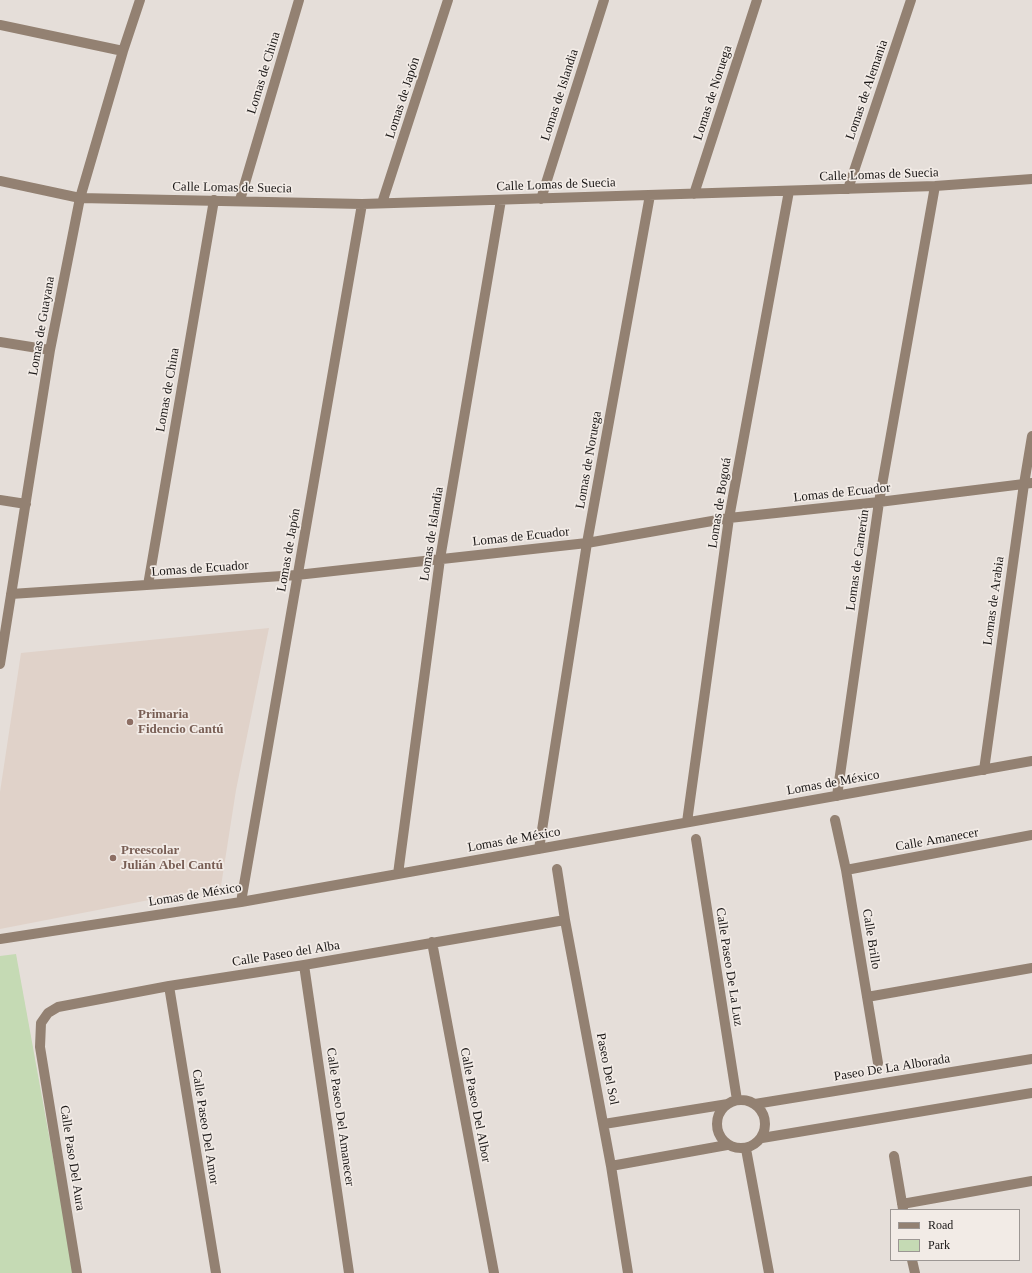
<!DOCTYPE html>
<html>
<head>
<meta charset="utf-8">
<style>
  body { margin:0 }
  #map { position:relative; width:1032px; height:1273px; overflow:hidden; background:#e5ded9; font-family:Georgia,serif }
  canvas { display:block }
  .legend { position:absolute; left:890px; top:1209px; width:130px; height:52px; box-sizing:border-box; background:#f2ebe6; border:1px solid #9c9693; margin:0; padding:5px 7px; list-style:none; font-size:12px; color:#1a1716 }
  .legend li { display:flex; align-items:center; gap:8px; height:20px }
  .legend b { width:20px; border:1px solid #9c9693 }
</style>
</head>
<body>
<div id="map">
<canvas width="1032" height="1273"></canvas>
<ul class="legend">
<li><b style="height:5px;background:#938172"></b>Road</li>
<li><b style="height:11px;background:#c5dab4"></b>Park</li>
</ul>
</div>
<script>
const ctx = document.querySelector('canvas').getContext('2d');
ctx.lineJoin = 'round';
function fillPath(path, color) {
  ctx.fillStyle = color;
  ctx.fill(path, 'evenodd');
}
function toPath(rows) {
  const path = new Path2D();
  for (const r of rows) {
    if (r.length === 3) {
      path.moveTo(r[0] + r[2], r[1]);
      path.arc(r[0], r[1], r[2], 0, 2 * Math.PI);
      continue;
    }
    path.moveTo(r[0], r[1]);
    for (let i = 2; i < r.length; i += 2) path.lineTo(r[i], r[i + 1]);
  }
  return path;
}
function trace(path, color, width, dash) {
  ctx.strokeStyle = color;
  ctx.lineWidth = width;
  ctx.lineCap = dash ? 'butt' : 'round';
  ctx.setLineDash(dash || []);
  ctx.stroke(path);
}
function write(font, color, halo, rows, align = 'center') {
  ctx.font = font + ' Georgia,serif';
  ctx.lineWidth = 3.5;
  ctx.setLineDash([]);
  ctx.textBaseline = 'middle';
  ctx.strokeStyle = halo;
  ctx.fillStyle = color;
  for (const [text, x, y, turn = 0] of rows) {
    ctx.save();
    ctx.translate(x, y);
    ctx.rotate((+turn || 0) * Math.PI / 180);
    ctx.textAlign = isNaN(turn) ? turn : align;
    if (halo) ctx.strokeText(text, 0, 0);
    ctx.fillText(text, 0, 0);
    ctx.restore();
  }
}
const built = toPath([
  [269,628,236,790,221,886,0,929,0,792,21,653]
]);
const green = toPath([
  [16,954,74,1273,0,1273,0,956]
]);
const street = toPath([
  [0,25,123,51],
  [0,181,80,198,362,204,935,186,1032,179],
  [848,189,911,0],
  [694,194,757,0],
  [541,199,604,0],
  [240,200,299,0],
  [382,203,448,0],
  [0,342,50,350],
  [0,500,26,504],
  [148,585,214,200],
  [11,594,297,575,587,543,729,518,879,502,1032,483],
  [0,664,50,350,80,198,123,51,140,0],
  [984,770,1024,484,1032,436],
  [837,796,879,502,935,186],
  [835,820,846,870,878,1063],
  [687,822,729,518,789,191],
  [696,839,737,1100],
  [539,849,587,543,650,195],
  [557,869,565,920,611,1166,628,1273],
  [846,870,1032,835],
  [398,874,440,559,501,200],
  [241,902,362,204],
  [0,939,241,902,1032,761],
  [432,942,494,1273],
  [304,965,349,1273],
  [169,986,216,1273],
  [867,997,1032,968],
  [741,1124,24],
  [755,1104,1032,1059],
  [604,1124,728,1104],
  [762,1138,1032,1093],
  [746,1149,769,1273],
  [894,1156,903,1209],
  [611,1166,727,1145],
  [902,1204,1032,1181],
  [912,1260,915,1273],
  [77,1273,40,1047,41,1023,48,1013,58,1007,169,986,304,965,565,920]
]);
const markers = [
  [130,722,4,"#8d6e63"],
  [113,858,4,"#8d6e63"]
];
const streetNames = [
  ["Lomas de China",264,73,-73],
  ["Lomas de Alemania",867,90,-71],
  ["Lomas de Noruega",713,93,-72],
  ["Lomas de Islandia",560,95,-72],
  ["Lomas de Japón",403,98,-72],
  ["Calle Lomas de Suecia",879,175,-2],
  ["Calle Lomas de Suecia",556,185,-2],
  ["Calle Lomas de Suecia",232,188,1],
  ["Lomas de Guayana",42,326,-80],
  ["Lomas de China",168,390,-80],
  ["Lomas de Noruega",589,460,-80],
  ["Lomas de Ecuador",842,493,-6],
  ["Lomas de Bogotá",720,503,-81],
  ["Lomas de Islandia",432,534,-81],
  ["Lomas de Ecuador",521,537,-6],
  ["Lomas de Japón",289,550,-80],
  ["Lomas de Camerún",858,560,-82],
  ["Lomas de Ecuador",200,569,-4],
  ["Lomas de Arabia",994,601,-82],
  ["Lomas de México",833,783,-10],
  ["Lomas de México",514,840,-10],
  ["Calle Amanecer",937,840,-10],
  ["Lomas de México",195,895,-9],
  ["Calle Brillo",871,939,81],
  ["Calle Paseo del Alba",286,954,-9],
  ["Calle Paseo De La Luz",729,967,81],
  ["Paseo De La Alborada",892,1068,-9],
  ["Paseo Del Sol",607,1069,79],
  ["Calle Paseo Del Albor",475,1105,79],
  ["Calle Paseo Del Amanecer",340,1117,82],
  ["Calle Paseo Del Amor",205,1127,81],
  ["Calle Paso Del Aura",72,1158,81]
];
const educationNames = [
  ["Primaria",138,715],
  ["Fidencio Cantú",138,730],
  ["Preescolar",121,851],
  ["Julián Abel Cantú",121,866]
];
fillPath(built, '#e0d2c9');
fillPath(green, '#c5dab4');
trace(street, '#938172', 10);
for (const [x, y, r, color] of markers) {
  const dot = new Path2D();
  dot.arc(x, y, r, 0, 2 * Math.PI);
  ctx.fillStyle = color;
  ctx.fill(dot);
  trace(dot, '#f2ebe6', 1.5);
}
write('13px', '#1a1716', '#f2ebe6', streetNames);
write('bold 13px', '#785e54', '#f2ebe6', educationNames, 'left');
</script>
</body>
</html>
